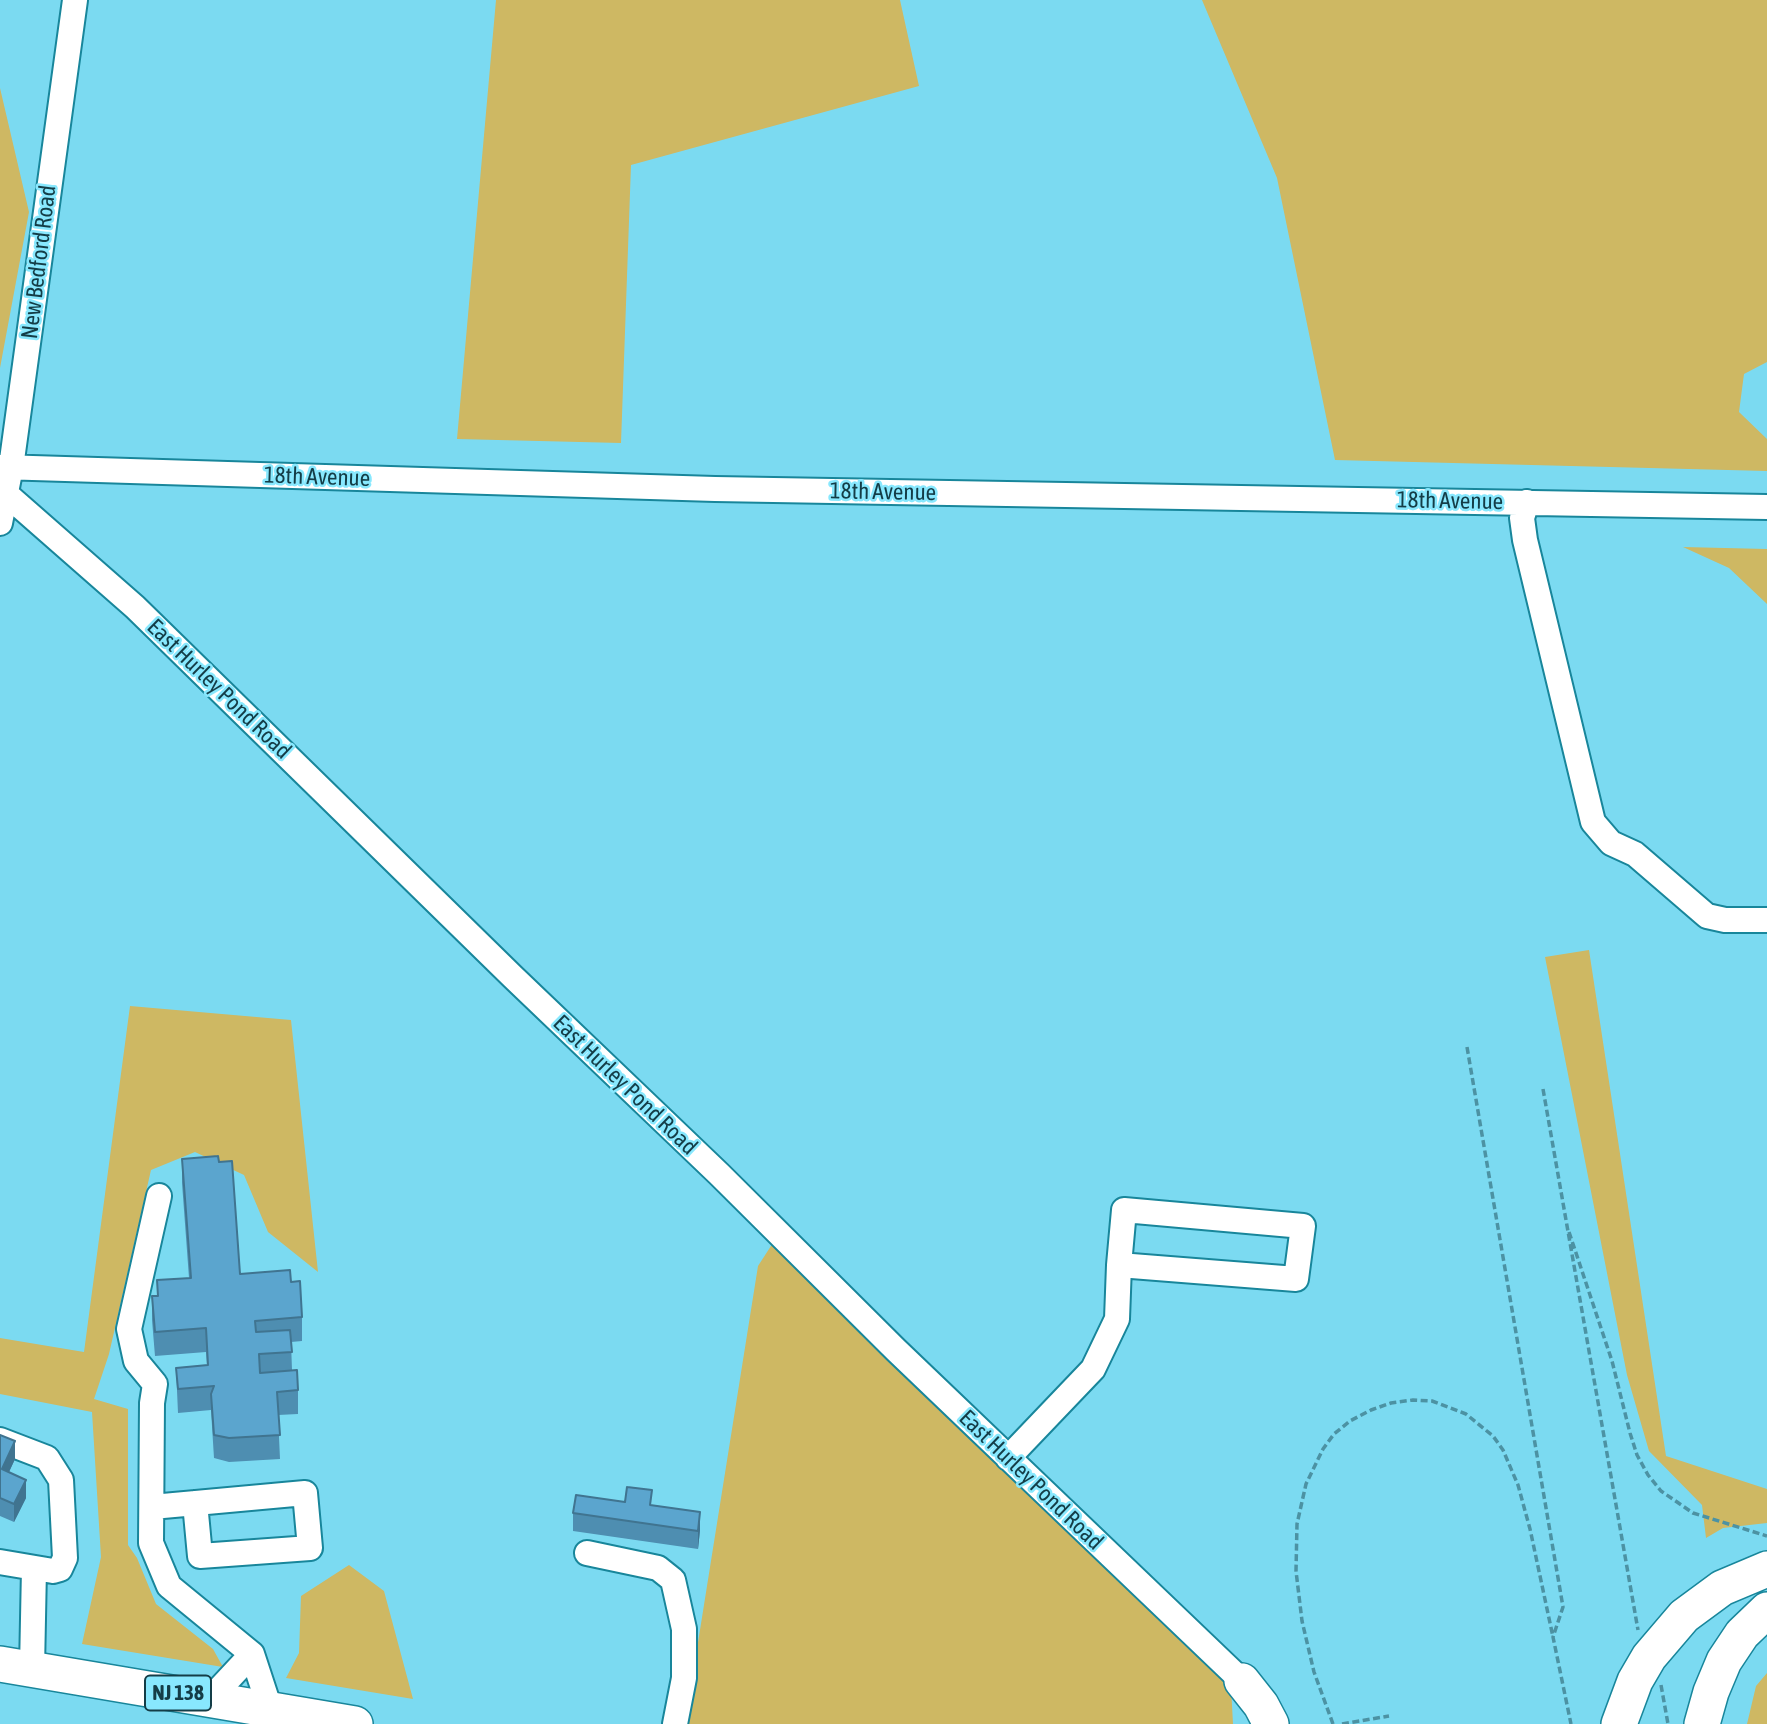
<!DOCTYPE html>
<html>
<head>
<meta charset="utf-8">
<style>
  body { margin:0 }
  canvas { display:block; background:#7bdaf1 }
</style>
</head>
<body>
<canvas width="1767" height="1724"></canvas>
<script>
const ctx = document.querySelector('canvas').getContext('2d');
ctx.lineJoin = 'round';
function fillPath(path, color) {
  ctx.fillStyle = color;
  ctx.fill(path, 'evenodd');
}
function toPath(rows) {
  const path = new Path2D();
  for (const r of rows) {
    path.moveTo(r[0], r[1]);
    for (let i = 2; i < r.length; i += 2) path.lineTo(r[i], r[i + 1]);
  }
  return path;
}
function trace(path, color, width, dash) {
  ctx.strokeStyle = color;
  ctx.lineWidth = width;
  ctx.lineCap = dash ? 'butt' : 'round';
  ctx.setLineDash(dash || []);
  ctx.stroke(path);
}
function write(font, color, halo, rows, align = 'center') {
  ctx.font = font + ' "Asap Condensed",sans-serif';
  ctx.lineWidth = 5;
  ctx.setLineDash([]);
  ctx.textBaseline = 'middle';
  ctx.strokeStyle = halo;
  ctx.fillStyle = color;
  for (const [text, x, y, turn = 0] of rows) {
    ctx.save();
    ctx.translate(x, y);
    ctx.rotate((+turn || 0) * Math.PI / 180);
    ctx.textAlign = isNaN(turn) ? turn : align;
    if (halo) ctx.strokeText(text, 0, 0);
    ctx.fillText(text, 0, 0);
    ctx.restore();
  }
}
const green = toPath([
  [496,0,900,0,919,86,631,165,621,443,457,439],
  [1202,0,1767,0,1767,362,1744,374,1739,412,1767,439,1767,471,1335,460,1277,178],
  [0,88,29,212,0,368],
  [1683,547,1767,549,1767,604,1729,568],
  [1589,950,1666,1456,1767,1489,1767,1523,1723,1528,1706,1538,1702,1505,1649,1451,1627,1375,1545,957],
  [130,1006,291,1020,318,1272,268,1232,244,1175,195,1152,151,1170,109,1354,94,1399,128,1409,128,1545,137,1558,156,1604,213,1649,223,1667,82,1644,101,1557,92,1412,0,1394,0,1338,84,1352],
  [780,1232,1230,1668,1233,1724,685,1724,758,1266],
  [349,1565,384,1591,413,1699,286,1678,299,1653,301,1596],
  [1767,1673,1767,1724,1747,1724,1756,1686]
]);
const path = toPath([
  [1467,1047,1563,1607,1553,1637,1571,1724],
  [1543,1089,1638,1630],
  [1569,1232,1612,1361,1630,1433,1637,1455,1648,1475,1661,1491,1693,1513,1767,1536],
  [1661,1685,1668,1724],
  [1333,1724,1314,1672,1302,1621,1296,1571,1297,1524,1306,1484,1323,1449,1334,1434,1350,1421,1371,1410,1391,1403,1413,1400,1432,1401,1466,1414,1493,1436,1503,1450,1518,1485,1530,1529,1553,1637],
  [1342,1724,1389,1716]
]);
const minor = toPath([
  [0,467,715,489,1767,507],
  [5,493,135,607,513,977,719,1174,896,1350,1242,1681],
  [1527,502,1522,518,1525,540,1593,822,1611,843,1635,854,1707,916,1725,920,1767,920],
  [0,523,11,467,75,0],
  [159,1196,129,1329,136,1361,155,1384,152,1403,151,1543,169,1586,252,1654,270,1709],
  [0,1440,47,1458,61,1480,65,1558,60,1569,53,1571,0,1562],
  [1008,1458,1093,1369,1117,1319,1119,1265,1124,1210,1303,1226,1296,1279,1119,1265],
  [152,1507,305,1493,310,1548,200,1556,195,1503],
  [587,1553,658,1568,673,1580,684,1629,684,1678,675,1724],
  [32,1669,34,1568],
  [210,1699,252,1654]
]);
const highway = toPath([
  [0,1664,355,1724],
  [1242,1681,1261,1705,1271,1724],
  [1619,1724,1635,1681,1649,1657,1684,1616,1722,1588,1767,1569],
  [1702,1724,1711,1692,1724,1661,1742,1634,1767,1610]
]);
const wall = toPath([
  [182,1159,219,1162,240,1274,291,1282,302,1317,302,1341,291,1342,292,1370,298,1390,298,1414,278,1415,280,1459,229,1462,214,1458,211,1410,178,1413,176,1368,207,1366,206,1352,155,1356,152,1320,152,1296,157,1296,157,1280,189,1278,182,1183],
  [0,1435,15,1459,9,1472,26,1498,14,1522,0,1516],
  [652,1505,700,1530,698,1549,573,1531,573,1513]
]);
const shadedWall = toPath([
  [15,1441,15,1459,2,1487,2,1469],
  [26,1480,26,1498,14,1522,14,1504],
  [700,1512,700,1530,698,1549,698,1531]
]);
const building = toPath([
  [218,1156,219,1162,232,1161,240,1274,290,1270,291,1282,300,1281,302,1317,255,1321,256,1332,290,1330,292,1352,259,1354,260,1373,297,1370,298,1390,277,1392,280,1435,229,1438,214,1435,211,1394,214,1386,178,1389,176,1368,208,1365,206,1328,155,1332,152,1296,158,1296,157,1280,191,1278,182,1159,218,1156],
  [0,1435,15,1441,2,1469,26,1480,14,1504,0,1498,0,1435],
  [627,1487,652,1490,650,1505,700,1512,698,1531,573,1513,576,1495,625,1502,627,1487]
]);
const shields = [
  [178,1693,66]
];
const shieldNames = [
  ["NJ 138",178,1693]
];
const streetNames = [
  ["New Bedford Road",39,262,-83],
  ["18th Avenue",317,477,2],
  ["18th Avenue",883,492,1],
  ["18th Avenue",1450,501,1],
  ["East Hurley Pond Road",219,689,44],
  ["East Hurley Pond Road",625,1085,44],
  ["East Hurley Pond Road",1031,1480,44]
];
fillPath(green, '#ceb863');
trace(minor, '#18869b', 28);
trace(highway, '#18869b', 38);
trace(path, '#4c92a3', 3.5, [7, 3.5]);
trace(minor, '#fff', 24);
trace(highway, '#fff', 35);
fillPath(wall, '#4e8eb1');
fillPath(shadedWall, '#407490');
fillPath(building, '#5ba5ce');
trace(building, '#407490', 2);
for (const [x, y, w] of shields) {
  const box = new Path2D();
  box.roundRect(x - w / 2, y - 17.5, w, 35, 5);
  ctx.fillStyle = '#88e8fe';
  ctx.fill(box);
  trace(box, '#143d47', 2);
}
write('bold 21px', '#143d47', null, shieldNames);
write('23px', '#143d47', '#88e8fe', streetNames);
</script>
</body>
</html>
